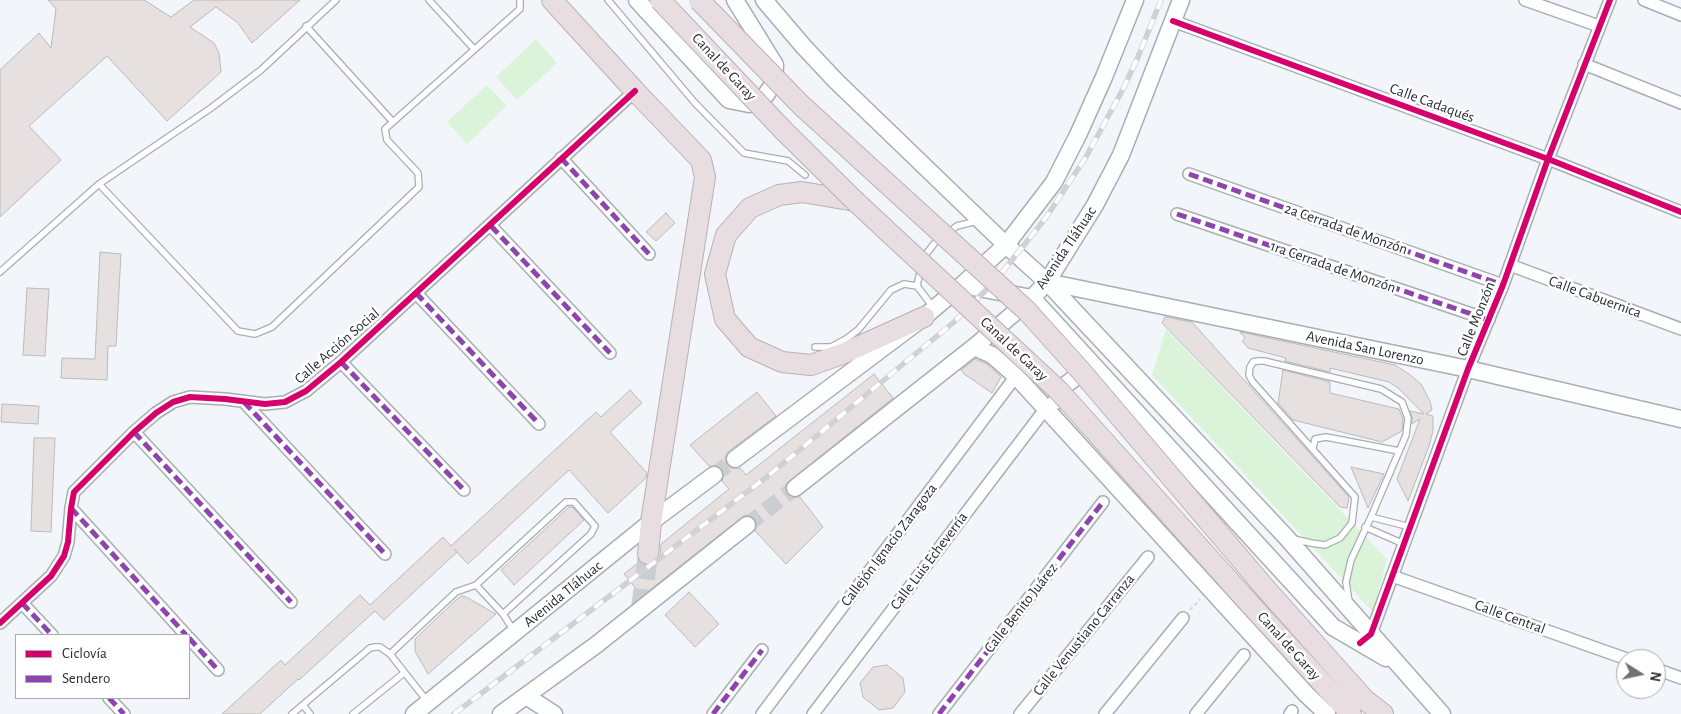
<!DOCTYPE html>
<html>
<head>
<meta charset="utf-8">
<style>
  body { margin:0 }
  #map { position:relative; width:1681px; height:714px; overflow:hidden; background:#f2f6fa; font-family:"Alegreya Sans",sans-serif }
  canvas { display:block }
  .legend { position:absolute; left:15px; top:634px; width:175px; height:65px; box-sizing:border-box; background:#fff; border:1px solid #a9aaac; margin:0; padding:6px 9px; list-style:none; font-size:15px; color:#292b2f }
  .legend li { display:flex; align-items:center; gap:10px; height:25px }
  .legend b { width:25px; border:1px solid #a9aaac }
  .north { position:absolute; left:1616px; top:649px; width:50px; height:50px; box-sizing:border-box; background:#fff; border:1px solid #a9aaac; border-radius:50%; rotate:100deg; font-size:14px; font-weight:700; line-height:20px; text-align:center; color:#292b2f }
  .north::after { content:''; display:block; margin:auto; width:18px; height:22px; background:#6f7276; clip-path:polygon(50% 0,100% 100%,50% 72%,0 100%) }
</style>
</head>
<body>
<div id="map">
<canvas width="1681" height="714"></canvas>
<ul class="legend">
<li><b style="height:6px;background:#d6006c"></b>Ciclovía</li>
<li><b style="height:6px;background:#8e44ad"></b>Sendero</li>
</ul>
<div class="north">N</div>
</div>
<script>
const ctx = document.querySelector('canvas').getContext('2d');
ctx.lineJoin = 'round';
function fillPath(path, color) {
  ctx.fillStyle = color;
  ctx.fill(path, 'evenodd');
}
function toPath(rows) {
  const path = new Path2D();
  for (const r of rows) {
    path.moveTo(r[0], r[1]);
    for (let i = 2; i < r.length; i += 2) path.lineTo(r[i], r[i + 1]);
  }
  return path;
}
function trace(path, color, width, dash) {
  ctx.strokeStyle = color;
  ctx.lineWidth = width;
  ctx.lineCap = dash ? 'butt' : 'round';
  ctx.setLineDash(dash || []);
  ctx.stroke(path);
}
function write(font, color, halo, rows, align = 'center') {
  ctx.font = font + ' "Alegreya Sans",sans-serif';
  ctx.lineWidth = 5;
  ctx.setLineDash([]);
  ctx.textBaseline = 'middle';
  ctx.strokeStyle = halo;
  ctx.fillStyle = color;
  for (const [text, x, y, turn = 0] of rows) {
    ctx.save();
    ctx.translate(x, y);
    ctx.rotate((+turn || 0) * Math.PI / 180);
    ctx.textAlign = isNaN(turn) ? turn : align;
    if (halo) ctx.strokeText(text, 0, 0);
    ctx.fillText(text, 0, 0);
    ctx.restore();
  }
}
const green = toPath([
  [536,39,557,63,517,100,496,77],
  [487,85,507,106,467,144,447,122],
  [1166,329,1387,559,1373,612,1152,375]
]);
const building = toPath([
  [48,0,144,0,171,17,194,0,300,0,252,43,238,23,216,7,190,27,214,43,219,53,221,72,167,121,107,56,29,126,61,160,0,217,0,70,39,33,51,48,56,9,48,0],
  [666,213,675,223,656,241,646,232,666,213],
  [100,252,121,254,116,346,108,346,107,380,61,378,62,358,95,359,100,252],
  [27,288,49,289,45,356,23,355,27,288],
  [1165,317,1192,322,1349,497,1347,508,1340,507,1162,323,1165,317],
  [1240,332,1395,365,1409,374,1421,384,1430,401,1432,410,1426,414,1433,416,1433,431,1429,446,1408,501,1397,479,1420,419,1412,424,1412,417,1410,411,1424,414,1398,388,1389,382,1330,368,1330,372,1285,361,1286,358,1248,348,1242,341,1245,338,1240,332],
  [975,359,987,364,1001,377,992,393,964,374,961,370,975,359],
  [1283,370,1330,382,1330,393,1399,409,1403,419,1402,431,1382,442,1293,420,1278,403,1283,370],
  [874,374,893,398,786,484,785,490,788,495,792,497,800,497,823,527,786,564,755,531,757,524,754,518,750,516,745,515,642,596,624,574,639,562,646,566,653,565,658,560,660,556,661,544,729,489,722,481,724,474,722,469,717,466,709,466,690,445,757,392,776,416,729,451,726,455,725,460,727,465,731,468,740,468,746,475,874,374],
  [630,390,642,403,610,432,647,473,646,478,608,513,569,470,468,564,454,549,457,552,384,620,375,611,299,680,298,679,260,714,222,714,281,660,285,665,360,595,370,605,443,537,451,546,596,412,601,417,630,390],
  [2,404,39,406,38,424,1,422,2,404],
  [34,438,55,438,51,532,31,531,34,438],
  [1351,467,1384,474,1368,508,1351,467],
  [569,507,572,507,584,520,514,585,501,570,569,507],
  [689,592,719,624,695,647,665,615,689,592],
  [462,596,466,597,496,614,428,674,415,651,415,639,457,599,462,596],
  [887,665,903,678,905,692,893,708,879,710,863,697,860,683,873,667,887,665]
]);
const secondaryTunnel = toPath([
  [714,475,735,459],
  [747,525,795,488]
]);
const highwayTunnel = toPath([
  [641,609,648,554]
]);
const path = toPath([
  [1190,610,1200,599]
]);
const lane = toPath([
  [429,0,474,49],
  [608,0,695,103,744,153,788,161,805,175],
  [306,26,393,122],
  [99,184,238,331,255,334,272,327,419,187,418,173,387,140,385,129,520,9,520,0],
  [923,258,937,240,957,226,977,221],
  [921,267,917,286,933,307],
  [0,272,99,184,211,108,261,70,336,0],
  [815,347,831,347,846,339,858,330,891,290,904,284,917,286],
  [1313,448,1315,439,1326,437,1399,451],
  [1371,517,1410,527],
  [1365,527,1404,544],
  [1294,539,1311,543,1325,545,1340,538,1352,523,1355,497,1252,381,1249,375,1250,367,1253,362,1258,361,1264,361,1381,389,1402,402,1408,418,1406,435,1371,517,1351,560,1346,582,1349,602],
  [476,585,503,614,514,631],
  [390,654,456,592,476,585,566,502,574,502,595,526,591,534,503,614],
  [303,705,310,714],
  [292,714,370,648,375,647,380,647,390,654,427,701],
  [353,714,404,673]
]);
const street = toPath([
  [1525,0,1599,26],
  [1644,0,1681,15],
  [1173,21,1548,159,1681,212],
  [1584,64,1681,103],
  [561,158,649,254],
  [1189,174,1503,285],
  [1177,214,1489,320],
  [491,226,610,353],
  [1510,265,1681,329],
  [416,293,539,424],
  [341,362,464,490],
  [244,402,385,554],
  [134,432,291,602],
  [71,508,186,635],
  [1392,576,1627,659],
  [22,603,52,635],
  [0,623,51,576,64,556,68,542,71,508,74,492,134,432,156,413,173,402,190,397,225,399,265,404,285,402,306,391,341,362,635,91],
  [1367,637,1371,634,1468,369,1503,285,1548,159,1610,0],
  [189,638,218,670],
  [1656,669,1681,678],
  [109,698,124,714],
  [713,714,762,650],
  [762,714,1016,376],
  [813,714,1046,408],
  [939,714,1103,502],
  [1020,714,1148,557],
  [1105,714,1183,618],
  [1196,714,1244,655],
  [1290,714,1292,711]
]);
const secondary = toPath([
  [637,0,729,100,749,104,765,96,774,83,775,65,735,0],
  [764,0,804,47,836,81,1006,245,1047,282,1286,537,1442,714],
  [1047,282,1468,369,1681,419],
  [962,285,1032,298,1333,627,1386,658],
  [974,347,992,355,1016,376,1306,694,1327,714],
  [1056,401,1063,387,1072,380,1079,375,1096,377],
  [735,459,924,317,962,285,1006,245,1054,182,1078,135,1104,77,1135,0],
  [795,488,974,347,1032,298,1047,282,1095,205,1121,155,1181,0],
  [526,696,554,714],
  [414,714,651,522,714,475],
  [501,714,596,645,747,525]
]);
const highway = toPath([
  [552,0,635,91,701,160,705,177,651,522,648,554],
  [855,201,802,192,779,195,750,208,726,235,715,274,725,319,749,347,782,362,811,365,842,354,924,317],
  [1266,589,1365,700,1383,714],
  [1250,604,1351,714]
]);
const rail = toPath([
  [454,714,768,476,954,322,995,281,1045,219,1086,157,1122,91,1138,57,1161,0]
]);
const highwayBridge = toPath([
  [660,0,784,131,855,201,1059,391,1250,604],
  [699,0,801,105,1027,311,1081,371,1266,589]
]);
const quiet = toPath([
  [561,158,649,254],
  [1189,174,1503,285],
  [1177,214,1489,320],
  [491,226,610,353],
  [416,293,539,424],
  [341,362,464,490],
  [244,402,385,554],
  [134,432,291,602],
  [71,508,186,635],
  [22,603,52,635],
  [189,638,218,670],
  [109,698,124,714],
  [713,714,762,650],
  [939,714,1103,502]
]);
const cycleway = toPath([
  [1173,21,1548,159,1681,212],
  [0,623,51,576,64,556,68,542,71,508,74,492,134,432,156,413,173,402,190,397,225,399,265,404,285,402,306,391,341,362,635,91],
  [1360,643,1371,634,1468,369,1503,285,1548,159,1610,0]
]);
const streetNames = [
  ["Canal de Garay",724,67,47],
  ["Calle Cadaqués",1432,103,20],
  ["2a Cerrada de Monzón",1346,229,19],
  ["Avenida Tláhuac",1066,248,-56],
  ["1ra Cerrada de Monzón",1333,267,19],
  ["Calle Cabuernica",1595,297,20],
  ["Calle Monzón",1476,319,-68],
  ["Calle Acción Social",337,346,-41],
  ["Avenida San Lorenzo",1365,348,12],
  ["Canal de Garay",1014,349,43],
  ["Callejón Ignacio Zaragoza",889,545,-53],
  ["Calle Luis Echeverría",929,561,-53],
  ["Avenida Tláhuac",563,594,-39],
  ["Calle Benito Juárez",1021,608,-52],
  ["Calle Central",1510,617,20],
  ["Calle Venustiano Carranza",1084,635,-51],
  ["Canal de Garay",1289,646,48]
];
fillPath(green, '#dbf3d8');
fillPath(building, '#e7e0e0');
trace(building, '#bababb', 1);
trace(secondaryTunnel, '#cacdd1', 16, [16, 8]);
trace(highwayTunnel, '#cacdd1', 20, [20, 10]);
trace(lane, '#aaadb1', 8);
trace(street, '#aaadb1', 14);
trace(secondary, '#aaadb1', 19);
trace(highway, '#bab0b5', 22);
trace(path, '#dddddf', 2.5, [4, 2.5]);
trace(lane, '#fdfefe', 5.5);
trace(street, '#fdfefe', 11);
trace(secondary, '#fdfefe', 16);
trace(highway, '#e8dde1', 20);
trace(rail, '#d0d1d3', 5.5);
trace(rail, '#fff', 4, [11]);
trace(highwayBridge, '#bab0b5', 22, []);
trace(highwayBridge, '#e8dde1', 20);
trace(quiet, '#8e44ad', 5, [10, 5]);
trace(cycleway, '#d6006c', 6);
write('15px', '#292b2f', '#fff', streetNames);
</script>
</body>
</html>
